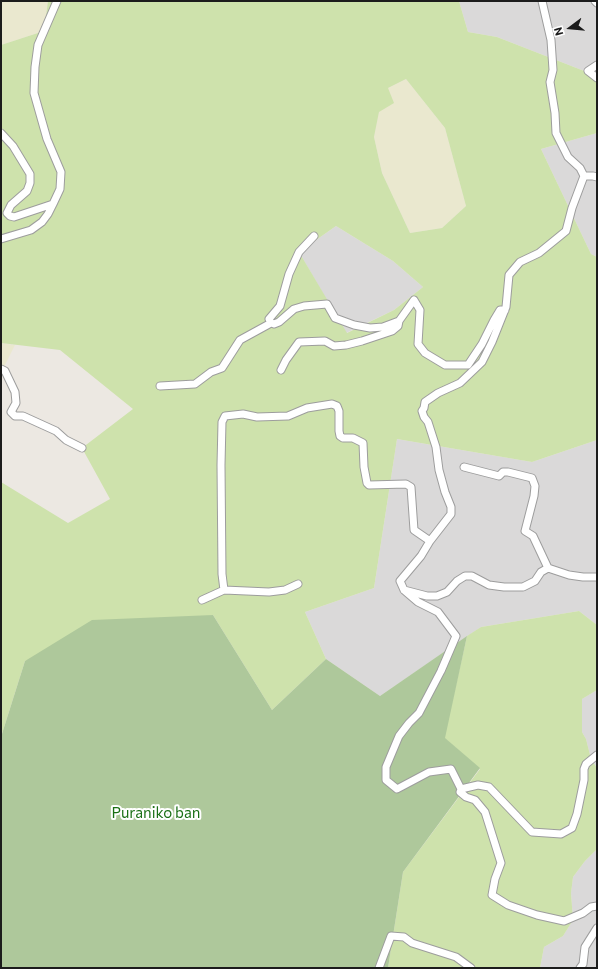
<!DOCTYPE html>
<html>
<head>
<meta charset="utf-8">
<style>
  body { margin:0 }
  #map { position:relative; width:598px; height:969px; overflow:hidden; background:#ece8e2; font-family:Commissioner,sans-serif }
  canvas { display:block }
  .frame { position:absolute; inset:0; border:2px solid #1c1c1c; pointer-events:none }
  .north { position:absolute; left:550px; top:8px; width:40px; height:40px; -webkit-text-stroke:3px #fff; paint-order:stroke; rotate:254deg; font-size:11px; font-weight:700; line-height:16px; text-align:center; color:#1c1c1c }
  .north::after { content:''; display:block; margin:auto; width:14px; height:18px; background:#1c1c1c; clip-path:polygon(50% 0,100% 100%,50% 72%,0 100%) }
</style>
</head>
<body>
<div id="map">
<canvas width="598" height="969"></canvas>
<div class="frame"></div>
<div class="north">N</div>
</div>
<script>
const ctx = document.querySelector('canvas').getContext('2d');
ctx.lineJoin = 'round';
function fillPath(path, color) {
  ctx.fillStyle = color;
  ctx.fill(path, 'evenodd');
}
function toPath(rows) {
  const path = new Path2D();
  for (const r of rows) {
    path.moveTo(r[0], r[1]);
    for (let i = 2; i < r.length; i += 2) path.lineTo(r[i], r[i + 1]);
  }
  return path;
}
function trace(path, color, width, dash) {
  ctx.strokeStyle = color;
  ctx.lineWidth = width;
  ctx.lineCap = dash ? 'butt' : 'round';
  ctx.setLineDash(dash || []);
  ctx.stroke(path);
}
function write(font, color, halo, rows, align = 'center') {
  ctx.font = font + ' Commissioner,sans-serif';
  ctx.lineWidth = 4;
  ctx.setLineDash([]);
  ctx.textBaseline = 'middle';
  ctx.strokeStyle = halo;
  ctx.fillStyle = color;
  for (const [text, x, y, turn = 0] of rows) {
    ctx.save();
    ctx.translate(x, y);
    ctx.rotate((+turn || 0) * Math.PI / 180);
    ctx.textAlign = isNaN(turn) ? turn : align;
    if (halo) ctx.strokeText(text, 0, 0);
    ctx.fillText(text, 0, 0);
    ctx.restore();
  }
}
const residential = toPath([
  [459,1,597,1,597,76,497,37,468,32],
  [597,133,597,257,591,254,541,149],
  [336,226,393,261,423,287,394,310,346,333,299,252],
  [397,439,532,462,597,440,597,625,579,611,481,627,380,696,326,659,305,612,374,588],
  [597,690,597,768,591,759,586,739,582,732,582,699],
  [597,849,597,968,540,968,544,947,563,936,573,920,571,893,573,877,585,861]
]);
const farmland = toPath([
  [1,1,48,1,44,31,1,45],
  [406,79,445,128,466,206,442,228,410,233,382,173,374,137,379,112,388,88],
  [1,343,15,345,1,373]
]);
const grass = toPath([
  [48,1,459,1,468,32,497,37,597,76,597,133,541,149,591,254,597,257,597,440,532,462,397,439,374,588,305,612,326,659,272,710,213,615,25,661,1,737,1,482,68,523,110,499,82,448,133,409,60,350,1,343,1,45,44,31],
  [406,79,445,128,466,206,442,228,410,233,382,173,374,137,379,112,394,103,388,88],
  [336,226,393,261,423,287,394,310,347,333,299,252],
  [579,611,597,625,597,690,582,699,582,732,586,739,591,759,597,768,597,849,585,861,573,877,571,893,573,920,563,936,544,947,540,968,388,968,403,872,480,769,444,738,467,636,481,627]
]);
const forest = toPath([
  [213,615,272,710,326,659,380,696,467,636,445,738,480,768,403,872,388,968,1,968,1,737,25,661,92,620]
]);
const minor = toPath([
  [542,1,551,40,553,70,550,82,555,113,556,133,568,157,580,168,584,176,572,208,566,231,539,253,520,262,509,275,506,307,492,342,482,362,460,383,438,393,425,402,424,408,422,411,424,417,428,422,436,447,439,470,445,492,451,507,451,514,430,541,421,556,400,581,404,590,418,602,438,612,456,636,441,671,419,713,409,723,399,736,386,767,386,780,397,789,429,772,451,769,461,789,478,785,489,787,532,832,561,834,572,828,577,814,584,780,584,769,586,764,597,755],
  [595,1,597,3],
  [597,65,588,71,597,78],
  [1,133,13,146,30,174,30,183,27,191,11,205,7,213,10,216,14,217,53,204,60,189,61,172,47,139,34,93,35,67,38,45,57,1],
  [584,176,593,176,597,177],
  [314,236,299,252,289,274,280,306,269,319,271,323,274,324,279,322,294,309,304,306,327,304,335,318,354,325,370,328,383,327,399,321],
  [1,239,31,230,42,222,48,214,53,204],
  [1,369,5,371,15,392,16,403,11,412,15,416,23,416,56,431,66,440,82,448],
  [281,370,286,360,299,342,325,341,334,346,346,345,362,341,392,331,398,326,399,321,414,300,420,310,418,344,425,353,445,365,468,365,482,344,494,320,500,310,505,310],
  [160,386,195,384,211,372,222,368,240,340,271,323],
  [464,467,499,476,503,472,508,472,532,478,535,486,534,496,525,531,533,536,548,568],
  [224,590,269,592,285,590,298,584],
  [404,590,427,596,437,596,447,592,457,581,465,576,472,576,489,585,504,587,523,587,535,581,541,572,548,568,569,575,583,577,597,577],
  [202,600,224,590,222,574,221,465,222,422,225,416,243,414,257,417,288,416,307,408,332,404,337,406,339,411,339,431,340,436,343,438,353,438,363,443,364,467,367,483,369,485,406,484,411,487,414,530,430,541],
  [461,789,460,792,466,797,475,800,485,812,501,863,495,879,492,895,508,905,537,915,564,921,583,913,591,907,597,906],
  [379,968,391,936,404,937,412,943,456,957,471,968],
  [580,968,583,964,585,947,597,928]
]);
const parkNames = [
  ["Puraniko ban",156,813]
];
fillPath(residential, '#dad9d9');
fillPath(farmland, '#eae8cf');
fillPath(grass, '#cee2ac');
fillPath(forest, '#aec89b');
trace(minor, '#9d9d9d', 9);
trace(minor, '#fff', 7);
write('15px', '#1a6f15', '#fff', parkNames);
</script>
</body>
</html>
